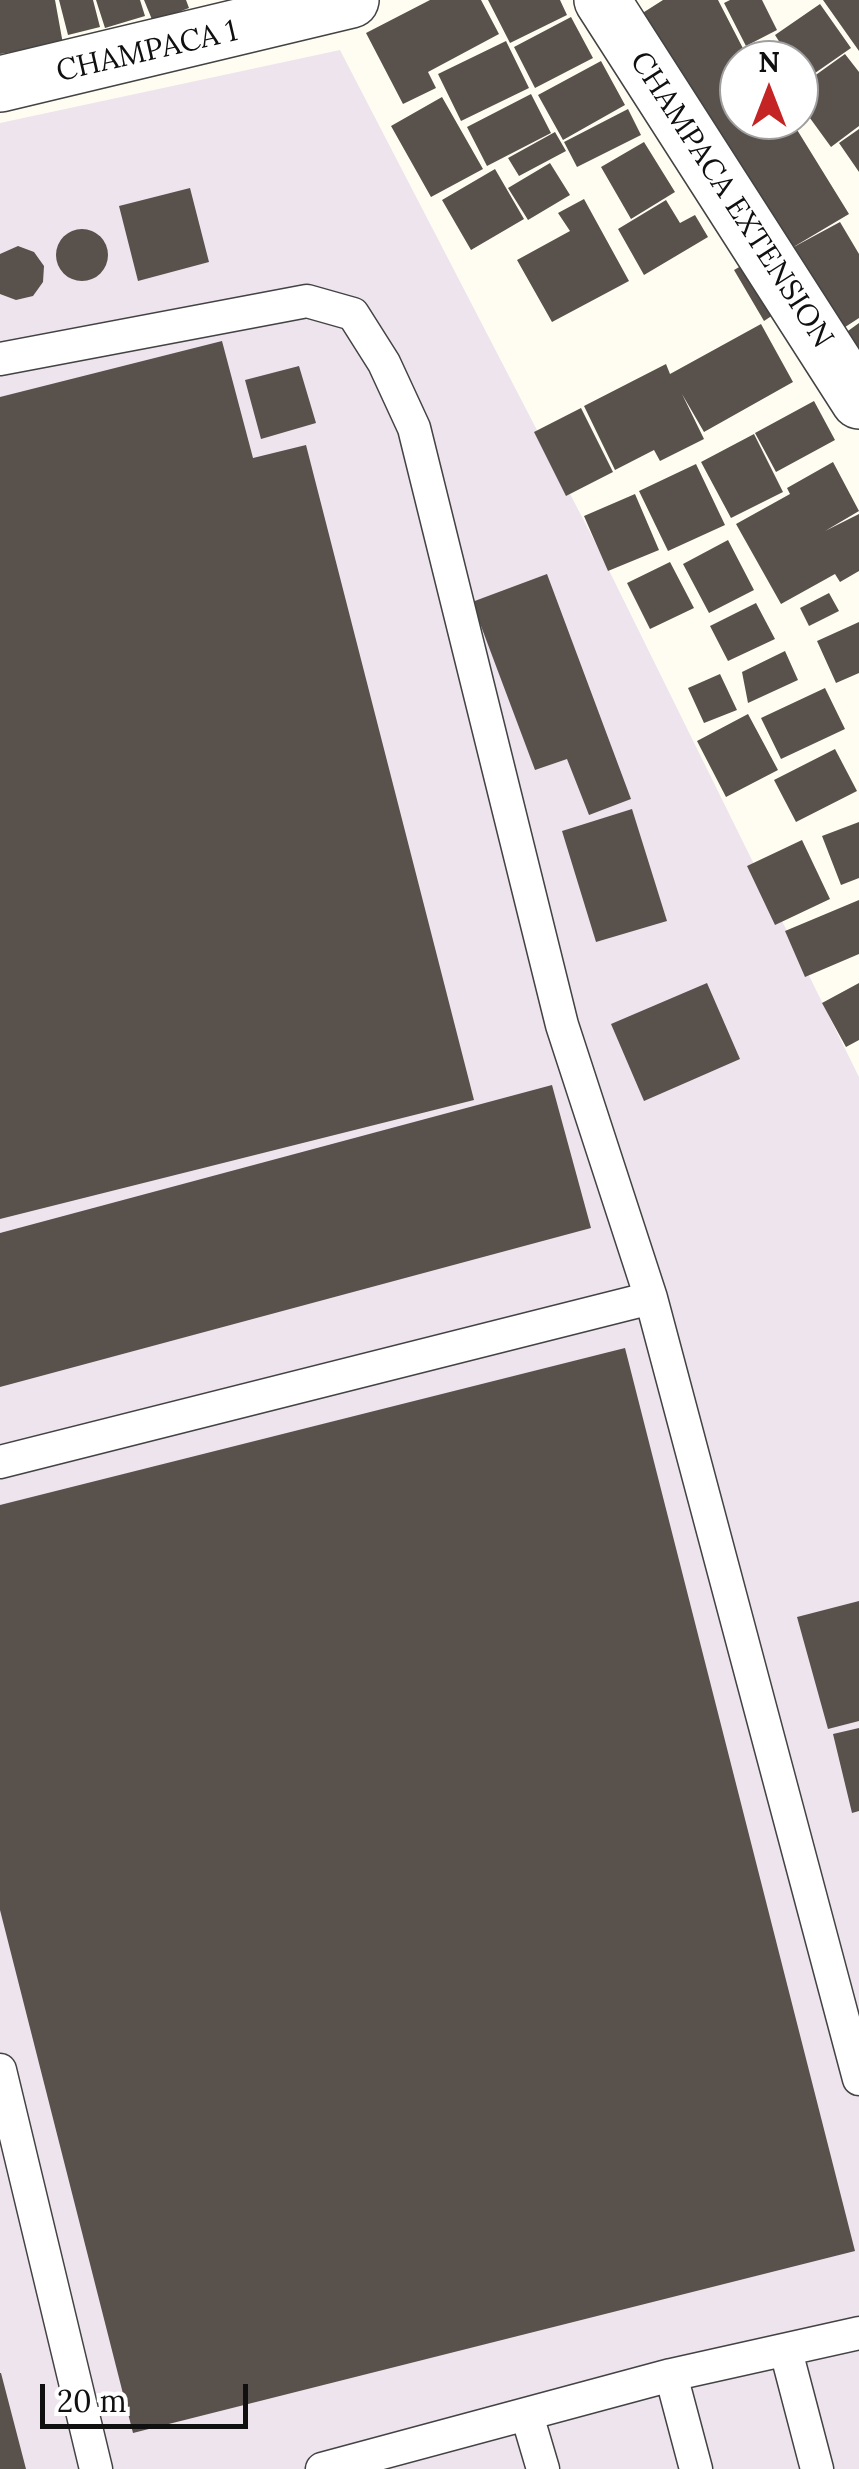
<!DOCTYPE html>
<html>
<head>
<meta charset="utf-8">
<style>
  body { margin:0 }
  #map { position:relative; width:859px; height:2469px; overflow:hidden; background:#fffdf2; font-family:Lora,serif }
  canvas { display:block }
  .north { position:absolute; left:719px; top:40px; width:100px; height:100px; box-sizing:border-box; background:#fff; border:2px solid #9f9f9f; border-radius:50%; rotate:0deg; font-size:28px; font-weight:700; line-height:40px; text-align:center; color:#101010 }
  .north::after { content:''; display:block; margin:auto; width:35px; height:45px; background:#c42423; clip-path:polygon(50% 0,100% 100%,50% 72%,0 100%) }
  .scale { position:absolute; left:40px; top:2384px; width:208px; height:45px; box-sizing:border-box; border:5px solid #101010; border-top:0; padding-left:12px; font-size:30px; line-height:35px; white-space:nowrap; color:#101010; -webkit-text-stroke:8px #fff; paint-order:stroke }
</style>
</head>
<body>
<div id="map">
<canvas width="859" height="2469"></canvas>
<div class="north">N</div>
<div class="scale">20 m</div>
</div>
<script>
const ctx = document.querySelector('canvas').getContext('2d');
ctx.lineJoin = 'round';
function fillPath(path, color) {
  ctx.fillStyle = color;
  ctx.fill(path, 'evenodd');
}
function toPath(rows) {
  const path = new Path2D();
  for (const r of rows) {
    if (r.length === 3) {
      path.moveTo(r[0] + r[2], r[1]);
      path.arc(r[0], r[1], r[2], 0, 2 * Math.PI);
      continue;
    }
    path.moveTo(r[0], r[1]);
    for (let i = 2; i < r.length; i += 2) path.lineTo(r[i], r[i + 1]);
  }
  return path;
}
function trace(path, color, width, dash) {
  ctx.strokeStyle = color;
  ctx.lineWidth = width;
  ctx.lineCap = dash ? 'butt' : 'round';
  ctx.setLineDash(dash || []);
  ctx.stroke(path);
}
function write(font, color, halo, rows, align = 'center') {
  ctx.font = font + ' Lora,serif';
  ctx.lineWidth = 10;
  ctx.setLineDash([]);
  ctx.textBaseline = 'middle';
  ctx.strokeStyle = halo;
  ctx.fillStyle = color;
  for (const [text, x, y, turn = 0] of rows) {
    ctx.save();
    ctx.translate(x, y);
    ctx.rotate((+turn || 0) * Math.PI / 180);
    ctx.textAlign = isNaN(turn) ? turn : align;
    if (halo) ctx.strokeText(text, 0, 0);
    ctx.fillText(text, 0, 0);
    ctx.restore();
  }
}
const industrial = toPath([
  [340,50,596,544,859,1077,859,2469,0,2469,0,123]
]);
const building = toPath([
  [0,0,55,0,63,44,0,54],
  [59,0,93,0,100,27,68,35],
  [96,0,140,0,145,16,105,28],
  [144,0,186,0,189,8,153,22],
  [430,0,481,0,499,34,428,72,436,88,403,104,366,33],
  [488,0,560,0,567,15,510,43],
  [663,0,718,0,749,60,739,60,739,120,791,120,849,214,790,249,840,222,859,254,859,318,839,331,641,14],
  [730,0,762,0,777,30,746,46,724,3],
  [823,0,859,0,859,51],
  [820,4,851,48,805,80,799,60,791,60,775,35],
  [571,17,593,58,535,88,514,47],
  [506,41,529,88,461,121,438,74],
  [845,54,859,72,859,126,831,147,799,103,799,87],
  [601,61,625,105,563,140,538,95],
  [531,94,551,133,487,166,467,127],
  [442,97,483,169,431,197,391,126],
  [628,109,641,135,577,167,564,142],
  [859,129,859,172,839,143],
  [555,132,566,151,519,176,508,158],
  [644,142,675,192,631,219,601,167],
  [550,163,570,195,528,220,508,188],
  [495,169,524,219,471,250,442,200],
  [190,188,209,262,138,281,119,206],
  [584,199,629,281,552,322,517,260,570,231,558,213],
  [666,200,680,223,695,215,708,237,644,275,618,229],
  [82,255,26],
  [18,246,34,252,44,266,43,282,33,296,16,300,0,294,0,254],
  [755,258,785,307,764,321,734,270],
  [859,323,859,362,841,336],
  [761,324,793,382,704,432,682,394,704,439,660,461,654,450,615,470,584,406,666,364,670,374],
  [222,341,253,458,306,445,474,1100,0,1219,0,397],
  [299,366,316,423,261,439,245,380],
  [814,401,835,440,776,472,755,433],
  [581,408,613,472,566,496,534,432],
  [754,434,783,492,731,518,701,462],
  [833,462,859,511,825,531,859,514,859,571,840,582,835,574,781,604,736,524,790,494,787,488],
  [696,464,725,525,668,551,639,491],
  [635,494,659,550,608,571,584,516],
  [728,540,754,590,709,613,683,564],
  [670,562,694,608,650,629,627,583],
  [547,574,631,799,589,815,567,759,535,770,472,602],
  [829,593,839,611,809,626,800,608],
  [756,603,775,639,728,661,710,626],
  [859,622,859,673,836,683,817,641],
  [785,651,798,680,748,703,742,672],
  [720,674,737,710,704,723,688,688],
  [825,688,845,729,781,759,761,718],
  [748,714,778,770,726,797,697,741],
  [835,749,857,791,796,822,774,780],
  [632,809,667,921,596,942,562,831],
  [859,822,859,878,841,885,822,836],
  [802,840,830,899,775,925,747,866],
  [859,900,859,954,805,977,785,931],
  [707,983,740,1059,644,1101,611,1024],
  [859,983,859,1040,846,1047,822,1003],
  [552,1085,591,1228,0,1387,0,1233],
  [625,1348,855,2251,133,2433,0,1910,0,1505],
  [859,1601,859,1721,828,1729,797,1617],
  [859,1728,859,1811,852,1813,833,1734],
  [0,2373,1,2373,26,2469,0,2469]
]);
const lane = toPath([
  [0,359,307,301,353,314,384,363,414,428,562,1025,651,1298,859,2079],
  [0,1462,651,1298],
  [0,2070,96,2469],
  [786,2351,817,2469],
  [671,2375,696,2469],
  [527,2415,543,2469],
  [322,2469,671,2375,859,2333]
]);
const street = toPath([
  [602,0,859,401],
  [0,84,351,0]
]);
const streetNames = [
  ["CHAMPACA 1",147,52,-13],
  ["CHAMPACA EXTENSION",731,200,57]
];
fillPath(industrial, '#eee4ee');
fillPath(building, '#59514c');
trace(lane, '#434343', 35);
trace(street, '#434343', 58);
trace(lane, '#fff', 32);
trace(street, '#fff', 55);
write('30px', '#101010', '#fff', streetNames);
</script>
</body>
</html>
